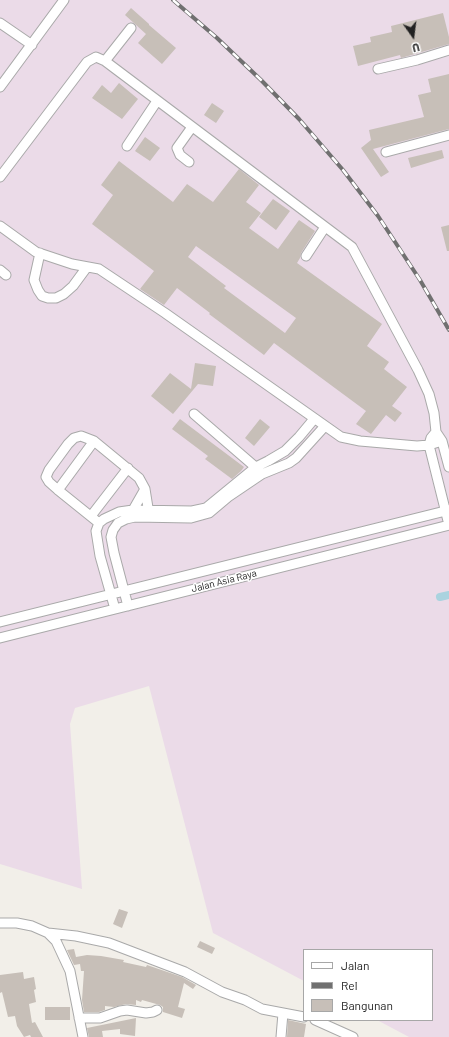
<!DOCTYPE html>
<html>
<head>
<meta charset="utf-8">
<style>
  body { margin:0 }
  #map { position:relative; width:449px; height:1037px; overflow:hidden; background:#f2efe9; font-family:Barlow,sans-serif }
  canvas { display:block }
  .legend { position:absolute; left:303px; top:949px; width:130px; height:72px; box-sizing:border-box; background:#fff; border:1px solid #a7a7a7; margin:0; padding:5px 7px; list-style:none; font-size:12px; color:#222 }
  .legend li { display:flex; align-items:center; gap:8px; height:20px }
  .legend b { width:20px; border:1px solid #a7a7a7 }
  .north { position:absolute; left:393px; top:16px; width:40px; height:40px; -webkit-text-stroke:3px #fff; paint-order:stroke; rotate:166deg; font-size:11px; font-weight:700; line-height:16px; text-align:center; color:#222 }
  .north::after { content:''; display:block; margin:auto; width:14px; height:18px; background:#222; clip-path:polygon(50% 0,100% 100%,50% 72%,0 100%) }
</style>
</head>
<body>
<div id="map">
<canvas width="449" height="1037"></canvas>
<ul class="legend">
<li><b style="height:5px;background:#fff"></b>Jalan</li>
<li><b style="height:5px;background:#707070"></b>Rel</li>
<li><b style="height:11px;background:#c7bfb8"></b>Bangunan</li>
</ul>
<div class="north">U</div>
</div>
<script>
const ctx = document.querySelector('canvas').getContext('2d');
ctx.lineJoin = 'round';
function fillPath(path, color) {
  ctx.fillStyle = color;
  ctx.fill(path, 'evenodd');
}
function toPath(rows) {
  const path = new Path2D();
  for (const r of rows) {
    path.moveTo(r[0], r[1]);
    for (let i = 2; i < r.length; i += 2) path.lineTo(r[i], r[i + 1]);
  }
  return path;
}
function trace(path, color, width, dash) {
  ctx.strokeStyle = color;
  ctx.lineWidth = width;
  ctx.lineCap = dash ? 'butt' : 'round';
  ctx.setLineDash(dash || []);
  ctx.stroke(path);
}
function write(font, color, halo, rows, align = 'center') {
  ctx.font = font + ' Barlow,sans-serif';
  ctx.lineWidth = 3;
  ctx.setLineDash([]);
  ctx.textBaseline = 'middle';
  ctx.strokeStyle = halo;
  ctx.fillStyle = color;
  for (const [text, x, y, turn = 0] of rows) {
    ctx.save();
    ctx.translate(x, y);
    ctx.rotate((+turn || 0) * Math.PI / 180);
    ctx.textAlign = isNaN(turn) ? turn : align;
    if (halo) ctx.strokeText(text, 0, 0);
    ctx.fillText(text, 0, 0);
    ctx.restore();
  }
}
const industrial = toPath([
  [0,0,449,0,449,1037,409,1037,377,1020,432,1020,432,950,304,950,304,981,213,933,149,686,75,708,70,724,82,889,0,864]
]);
const canal = toPath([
  [440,597,449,595]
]);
const building = toPath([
  [131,8,149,24,149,25,176,48,162,64,138,43,146,34,125,15],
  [443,13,449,37,449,44,415,54,401,58,400,55,358,66,353,46,371,42,370,37,392,32,391,26],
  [449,74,449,129,373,149,389,172,381,177,361,148,371,140,369,130,424,117,418,95,431,92,428,79],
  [119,83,138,99,122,119,92,98,102,85,111,93],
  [212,103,224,111,216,123,204,115],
  [145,137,160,148,150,161,135,151],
  [442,150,444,158,411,168,408,158],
  [119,161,173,202,187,184,213,202,239,169,259,185,246,202,261,213,249,228,278,249,299,220,315,231,301,253,300,258,297,263,382,324,367,346,389,362,384,369,407,387,392,406,402,413,395,422,386,415,371,434,356,424,366,411,274,343,264,355,209,314,210,313,177,288,164,305,140,289,154,271,92,224,113,195,101,185],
  [196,246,296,318,285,333,224,288,226,286,188,257],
  [273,199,290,211,276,230,259,217],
  [449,225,449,251,447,251,441,227],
  [195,363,216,366,213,386,198,384,173,414,151,396,170,373,191,389],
  [180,419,244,467,241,471,232,479,205,459,208,456,172,429],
  [260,419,270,427,254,446,245,438],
  [119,909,128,912,122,928,113,924],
  [200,941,215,948,212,954,197,947],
  [74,949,76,957,87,955,101,956,124,960,123,962,146,967,147,965,182,977,196,985,193,989,184,983,178,1007,185,1009,182,1018,163,1012,163,1007,160,1005,142,1000,141,1002,136,1000,136,1005,126,1004,114,1007,105,1006,105,1010,99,1012,84,1012,82,1000,84,971,81,971,80,964,74,965,67,950],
  [23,972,24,979,34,977,36,989,34,990,36,1002,29,1004,32,1023,35,1022,43,1037,31,1037,30,1035,24,1037,17,1026,15,1016,8,1017,2,992,0,993,0,975],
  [45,1007,70,1007,70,1020,45,1020],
  [136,1018,135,1036,120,1034,120,1029,102,1031,103,1037,89,1037,87,1028],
  [288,1020,306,1024,304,1037,287,1037]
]);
const minor = toPath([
  [0,23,32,45],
  [105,61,131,28],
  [378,69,417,60,449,50],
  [0,87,64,0],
  [127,146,157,101],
  [386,152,449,135],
  [189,162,180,155,177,148,192,127],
  [0,177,87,62,96,57,105,61,352,247,418,370,429,394,434,413,436,432,442,441,449,467],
  [0,226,36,252,72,264,99,269,165,313,341,437,360,441,417,446,429,445,442,441],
  [40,253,34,280,38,290,42,296,48,298,56,298,64,294,73,286,87,267],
  [306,256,325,227],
  [0,270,6,275],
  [194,414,260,471],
  [436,432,431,438,429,445,449,525],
  [58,490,94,441],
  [133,514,133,510,145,489],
  [91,516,128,468],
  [99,523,58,490,49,482,46,477,49,470,68,444,74,438,81,436,94,441,139,478,145,489,149,514],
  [128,606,114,553,111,537,113,530,118,523,126,519,135,517,191,518,209,513,228,497,262,474,289,463,296,458,325,426],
  [115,609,100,556,96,531,99,523,104,519,119,512,133,510,192,511,206,508,256,467,268,461,285,451,299,437,314,419],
  [0,622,449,510],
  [0,638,449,525],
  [0,923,17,923,32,926,48,933,76,936,109,943,185,972,222,992,245,1000,262,1009,304,1017],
  [48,933,56,941,70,971,83,1037],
  [79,1018,100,1018,120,1011,127,1010,146,1013,153,1012,157,1010],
  [315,1020,353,1037],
  [281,1037,283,1013]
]);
const rail = toPath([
  [173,0,217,38,261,80,299,119,343,170,378,216,420,280,449,330]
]);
const streetNames = [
  ["Jalan Asia Raya",224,581,-14]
];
fillPath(industrial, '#ebdbe8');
trace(canal, '#aad3df', 8);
fillPath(building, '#c7bfb8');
trace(minor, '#a9a9a9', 11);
trace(minor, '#fff', 9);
trace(rail, '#707070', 4);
trace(rail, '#fff', 2.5, [8]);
write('10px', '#222', '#fff', streetNames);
</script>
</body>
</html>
